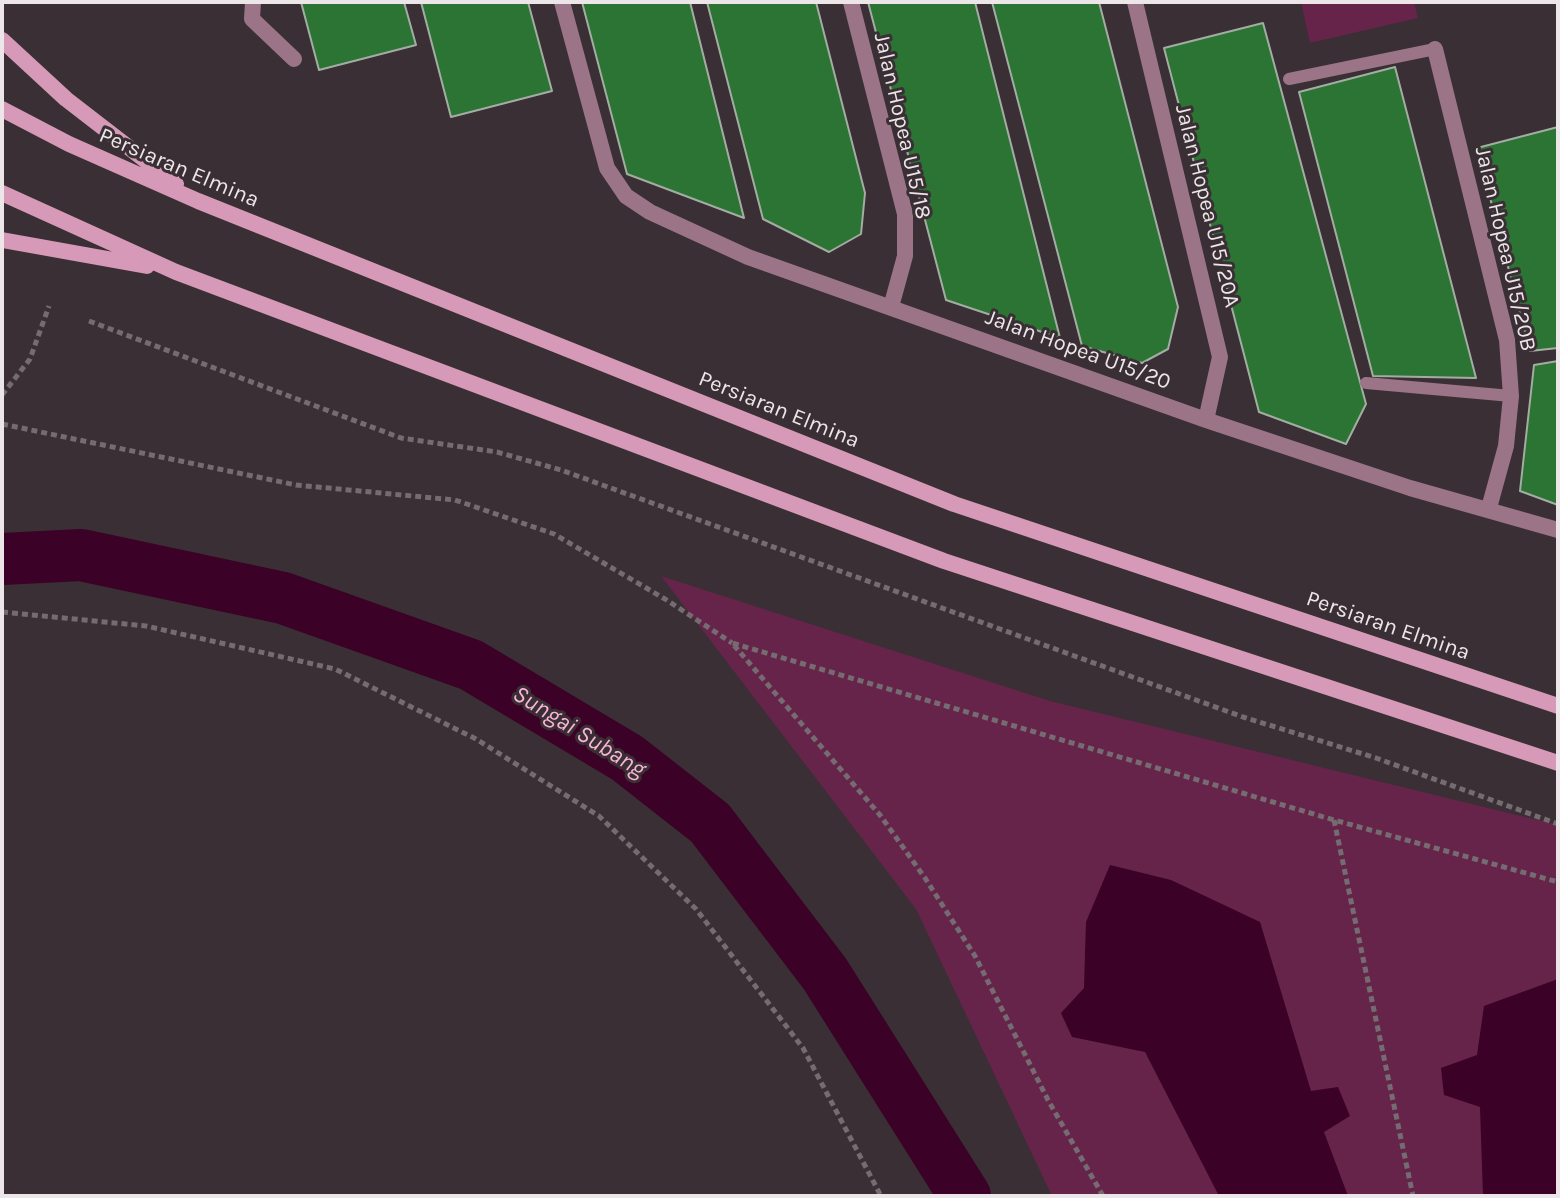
<!DOCTYPE html>
<html>
<head>
<meta charset="utf-8">
<style>
  body { margin:0 }
  #map { position:relative; width:1560px; height:1198px; overflow:hidden; background:#392f34; font-family:Karla,sans-serif }
  canvas { display:block }
  .frame { position:absolute; inset:0; border:4px solid #ede6e9; pointer-events:none }
</style>
</head>
<body>
<div id="map">
<canvas width="1560" height="1198"></canvas>
<div class="frame"></div>
</div>
<script>
const ctx = document.querySelector('canvas').getContext('2d');
ctx.lineJoin = 'round';
function fillPath(path, color) {
  ctx.fillStyle = color;
  ctx.fill(path, 'evenodd');
}
function toPath(rows) {
  const path = new Path2D();
  for (const r of rows) {
    path.moveTo(r[0], r[1]);
    for (let i = 2; i < r.length; i += 2) path.lineTo(r[i], r[i + 1]);
  }
  return path;
}
function trace(path, color, width, dash) {
  ctx.strokeStyle = color;
  ctx.lineWidth = width;
  ctx.lineCap = dash ? 'butt' : 'round';
  ctx.setLineDash(dash || []);
  ctx.stroke(path);
}
function write(font, color, halo, rows, align = 'center') {
  ctx.font = font + ' Karla,sans-serif';
  ctx.lineWidth = 6;
  ctx.setLineDash([]);
  ctx.textBaseline = 'middle';
  ctx.strokeStyle = halo;
  ctx.fillStyle = color;
  for (const [text, x, y, turn = 0] of rows) {
    ctx.save();
    ctx.translate(x, y);
    ctx.rotate((+turn || 0) * Math.PI / 180);
    ctx.textAlign = isNaN(turn) ? turn : align;
    if (halo) ctx.strokeText(text, 0, 0);
    ctx.fillText(text, 0, 0);
    ctx.restore();
  }
}
const green = toPath([
  [1301,2,1414,2,1418,18,1310,43],
  [661,576,1050,701,1558,825,1558,1196,1052,1196,916,909]
]);
const water = toPath([
  [1110,865,1171,880,1260,922,1311,1091,1338,1087,1350,1116,1324,1132,1348,1196,1219,1196,1145,1052,1072,1037,1061,1013,1084,988,1086,922],
  [1558,979,1558,1196,1483,1196,1480,1107,1444,1095,1441,1068,1477,1055,1484,1006]
]);
const river = toPath([
  [2,559,81,555,283,598,471,665,627,758,710,823,825,974,965,1196]
]);
const building = toPath([
  [301,2,404,2,416,45,319,70,301,2],
  [421,2,528,2,552,91,451,117,421,2],
  [582,2,690,2,744,218,627,174,582,2],
  [707,2,816,2,865,193,861,234,829,252,763,219,707,2],
  [868,2,975,2,1060,338,946,300,868,2],
  [992,2,1099,2,1178,307,1168,349,1142,363,1082,346,992,2],
  [1263,23,1366,404,1346,444,1259,412,1164,48,1263,23],
  [1395,67,1476,378,1373,376,1299,92,1395,67],
  [1558,127,1558,348,1530,351,1477,148,1558,127],
  [1558,361,1558,505,1520,491,1534,365,1558,361]
]);
const path = toPath([
  [89,321,401,438,497,452,561,470,1243,717,1376,758,1558,824],
  [2,395,30,359,49,306],
  [2,424,296,485,455,500,554,534,665,599,732,643],
  [2,612,146,626,335,669,476,739,599,816,696,909,803,1048,881,1196],
  [1334,820,1413,1196],
  [1103,1196,1048,1100,975,956,925,878,880,815,732,643,1334,820,1558,882]
]);
const lane = toPath([
  [1289,79,1435,49],
  [1366,383,1511,396]
]);
const street = toPath([
  [253,2,252,19,294,59],
  [562,2,607,168,626,196,650,212,748,257,1206,420,1410,488,1558,530],
  [851,2,905,214,905,256,891,307],
  [1135,2,1220,357,1206,420],
  [1435,49,1507,340,1511,396,1506,446,1489,508]
]);
const secondary = toPath([
  [2,40,66,99,176,184],
  [2,109,69,144,198,201,954,504,1558,706],
  [2,193,176,272,944,561,1558,763],
  [2,240,147,266]
]);
const streetNames = [
  ["Jalan Hopea U15/18",902,126,77],
  ["Persiaran Elmina",179,168,23],
  ["Jalan Hopea U15/20A",1207,206,76],
  ["Jalan Hopea U15/20B",1505,249,77],
  ["Jalan Hopea U15/20",1078,350,20],
  ["Persiaran Elmina",779,410,22],
  ["Persiaran Elmina",1388,626,19]
];
const waterNames = [
  ["Sungai Subang",579,732,32]
];
fillPath(green, '#66244a');
fillPath(water, '#3c0126');
trace(river, '#3c0126', 52);
fillPath(building, '#2c7433');
trace(building, '#a3ada3', 2);
trace(path, '#756c71', 5, [6, 4]);
trace(lane, '#9b7487', 12);
trace(street, '#9b7487', 16);
trace(secondary, '#d699b7', 16);
write('22px', '#ede6e9', '#392f34', streetNames);
write('italic 24px', '#f9b4d6', '#392f34', waterNames);
</script>
</body>
</html>
